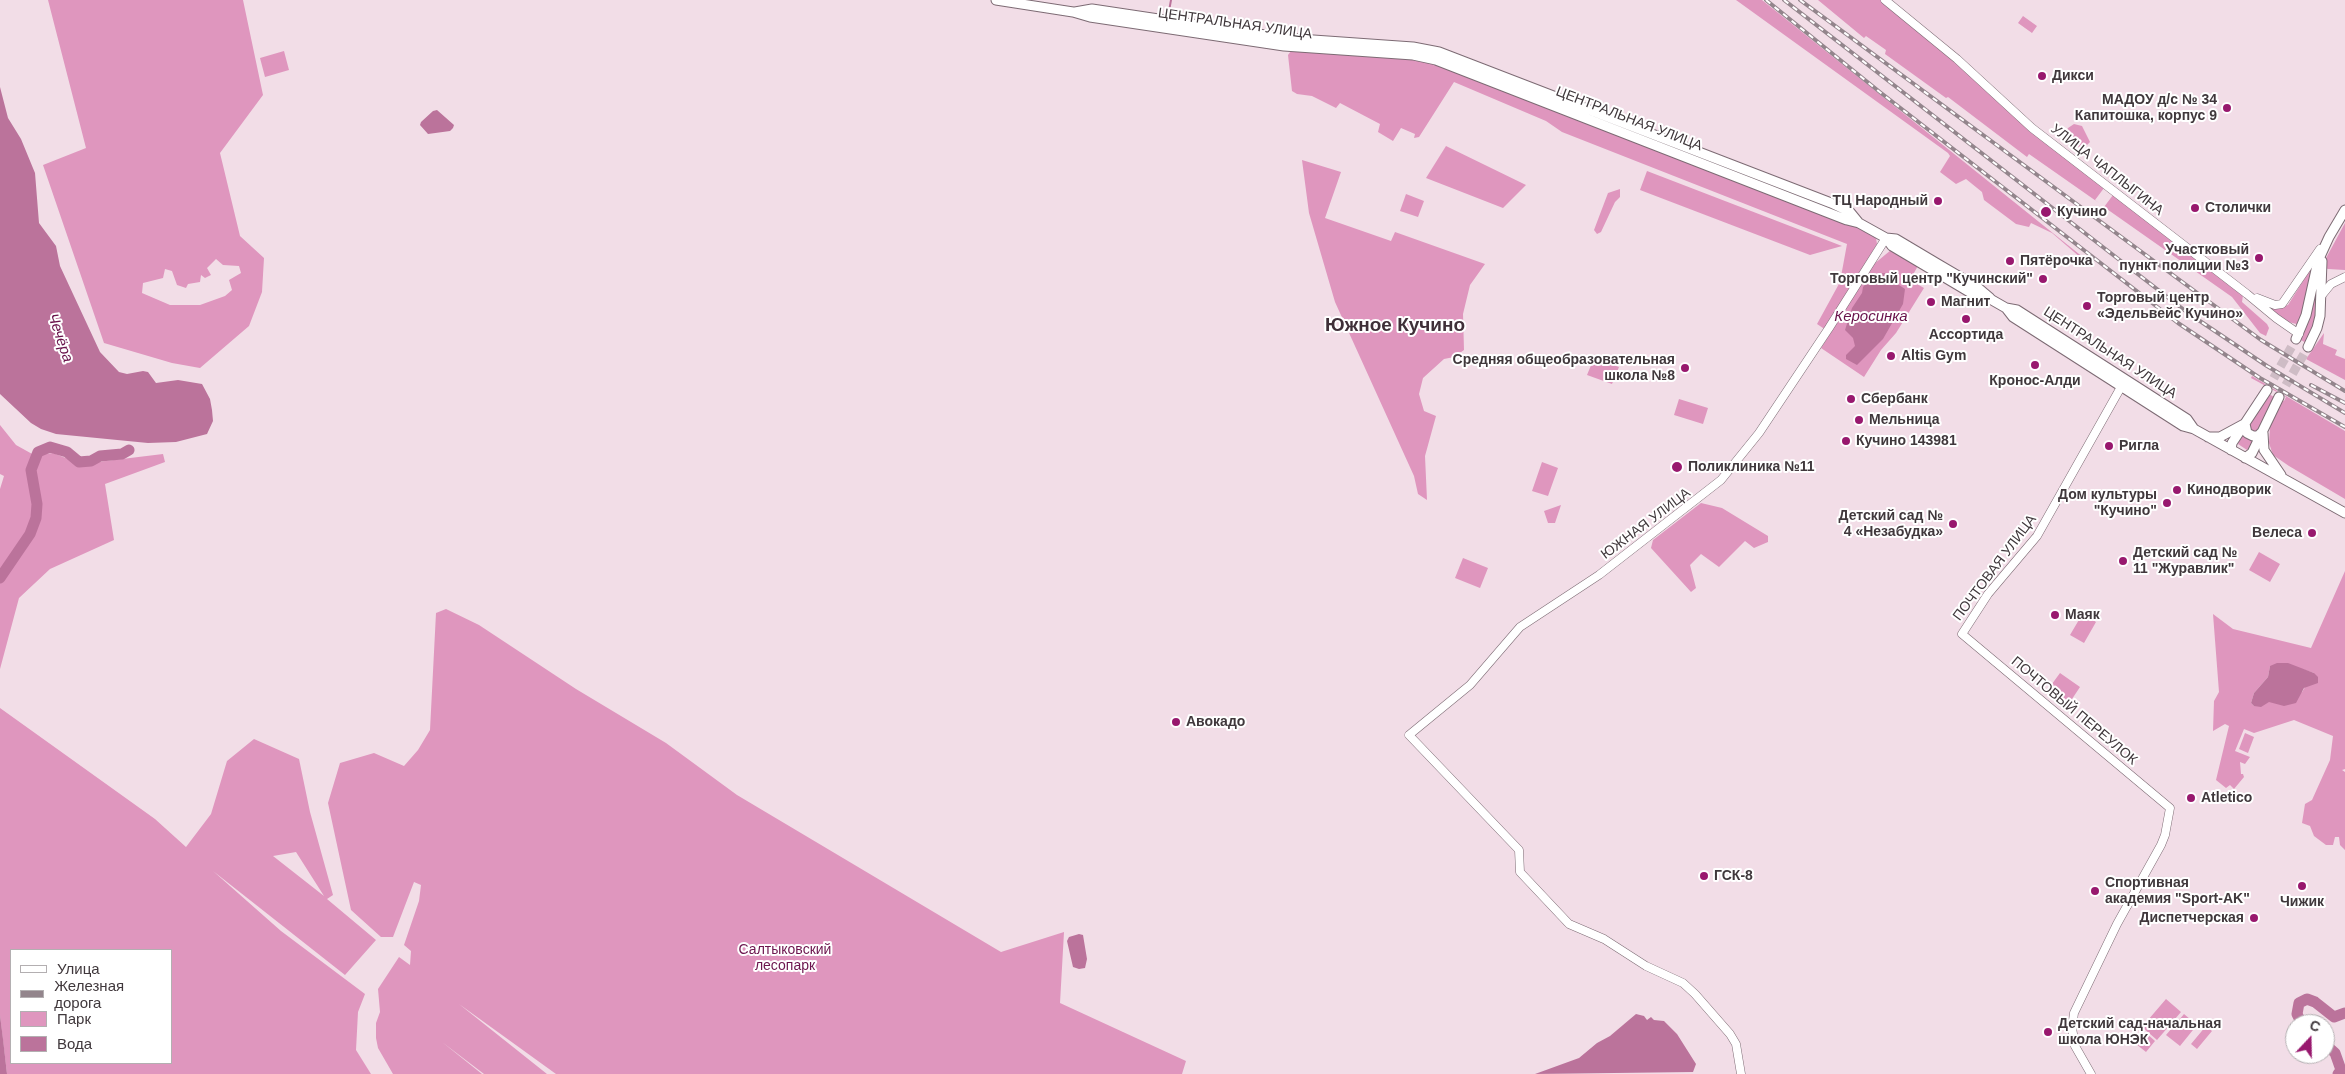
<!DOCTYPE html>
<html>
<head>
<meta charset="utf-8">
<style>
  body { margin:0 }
  #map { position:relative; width:2345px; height:1074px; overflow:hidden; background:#f2dde7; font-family:Helvetica,sans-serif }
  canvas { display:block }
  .legend { position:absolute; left:10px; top:949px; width:162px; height:115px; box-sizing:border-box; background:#fff; border:1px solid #b3afb1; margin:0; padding:6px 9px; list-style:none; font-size:15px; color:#40383c }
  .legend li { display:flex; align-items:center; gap:10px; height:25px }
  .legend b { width:25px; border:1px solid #b3afb1 }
  .north { position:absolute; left:2285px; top:1014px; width:50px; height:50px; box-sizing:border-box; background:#fff; border:1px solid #b3afb1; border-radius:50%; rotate:21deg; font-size:14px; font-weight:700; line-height:20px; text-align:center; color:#40383c }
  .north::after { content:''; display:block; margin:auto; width:18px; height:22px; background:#98186e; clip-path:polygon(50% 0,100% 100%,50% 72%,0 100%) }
</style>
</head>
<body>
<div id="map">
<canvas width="2345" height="1074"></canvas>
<ul class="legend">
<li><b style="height:6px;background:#fff"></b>Улица</li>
<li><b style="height:6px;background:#93858c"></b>Железная дорога</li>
<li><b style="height:14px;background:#df96be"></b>Парк</li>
<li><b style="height:14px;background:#bb739b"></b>Вода</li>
</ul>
<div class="north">С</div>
</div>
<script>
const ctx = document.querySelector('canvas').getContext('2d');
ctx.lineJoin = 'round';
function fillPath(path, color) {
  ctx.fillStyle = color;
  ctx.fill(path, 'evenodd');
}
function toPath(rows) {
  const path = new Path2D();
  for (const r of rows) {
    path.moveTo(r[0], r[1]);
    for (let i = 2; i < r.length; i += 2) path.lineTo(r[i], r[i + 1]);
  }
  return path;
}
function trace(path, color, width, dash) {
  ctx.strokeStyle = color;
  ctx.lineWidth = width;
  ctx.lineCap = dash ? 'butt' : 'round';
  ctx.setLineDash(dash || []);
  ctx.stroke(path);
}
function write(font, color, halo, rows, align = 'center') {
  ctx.font = font + ' Helvetica,sans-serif';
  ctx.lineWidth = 4;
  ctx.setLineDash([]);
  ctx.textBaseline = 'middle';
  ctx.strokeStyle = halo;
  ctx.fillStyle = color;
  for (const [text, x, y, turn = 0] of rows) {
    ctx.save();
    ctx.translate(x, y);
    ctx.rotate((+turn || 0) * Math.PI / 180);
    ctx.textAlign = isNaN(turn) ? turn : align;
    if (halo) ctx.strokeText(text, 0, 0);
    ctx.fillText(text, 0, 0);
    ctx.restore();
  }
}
const green = toPath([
  [48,0,243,0,263,95,220,153,240,236,264,258,262,292,249,326,200,368,172,363,104,343,43,165,86,148],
  [216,259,223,265,239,266,241,273,229,280,232,290,225,296,200,305,170,305,142,293,143,283,163,278,165,269,172,271,177,285,186,288,188,284,200,282,201,275,205,278,211,275,207,268],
  [1736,0,1762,0,2089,262,2088,264,2052,233,2031,223,2029,227,2016,224,1984,200,1982,192,1966,179,1956,184,1940,172,1950,156,1948,153],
  [1818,0,1881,0,2104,188,2095,200,2099,203,2029,154,2027,157,1948,97,1946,98,1885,54,1886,50,1866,36,1864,38],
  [2023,16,2037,26,2032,33,2018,23],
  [284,51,289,70,265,77,260,58],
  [1291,51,1427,59,1846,221,1876,238,1877,244,1826,328,1823,328,1817,324,1840,282,1847,244,1562,132,1546,121,1454,82,1419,137,1414,138,1415,134,1401,128,1393,141,1378,132,1380,124,1340,103,1336,108,1312,96,1297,94,1292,91,1288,55],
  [2074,124,2082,126,2090,142,2083,149,2071,144,2065,133,2068,128],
  [1446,146,1526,185,1503,208,1426,178],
  [1302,160,1341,172,1325,218,1391,241,1395,232,1485,264,1470,285,1463,314,1464,350,1454,357,1444,359,1423,378,1419,394,1424,411,1436,416,1425,456,1427,500,1418,494,1414,476,1335,302,1309,213],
  [1647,171,1842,246,1810,255,1640,190],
  [1620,189,1620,197,1615,202,1601,232,1597,234,1594,230,1608,193],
  [1406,194,1424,201,1418,217,1400,211],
  [2113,195,2243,295,2242,302,2267,324,2269,328,2266,336,2260,333,2232,297,2104,207],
  [2345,223,2345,270,2328,269,2325,268,2325,260],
  [1891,250,1919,264,1910,280,1924,288,1896,333,1881,350,1864,377,1821,348,1874,264],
  [2315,262,2300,325,2285,321,2262,302,2276,309,2288,305],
  [2317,274,2316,326,2308,344,2299,339],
  [2324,333,2323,344,2337,350,2335,355,2345,359,2345,380,2306,359],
  [1594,358,1619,367,1612,384,1587,375],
  [2252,376,2345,431,2345,499,2289,466,2273,455,2269,443,2270,427,2281,400,2284,401,2286,397,2251,378],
  [2267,393,2276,398,2259,430,2256,433,2250,432,2249,425],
  [1679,399,1708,408,1703,424,1674,415],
  [0,425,16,445,34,455,53,453,81,464,163,454,165,462,105,484,114,540,50,569,19,598,0,669,0,489,4,476,0,474],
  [2242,433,2248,439,2257,441,2247,450,2238,444],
  [1542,462,1558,468,1548,496,1532,491],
  [1701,503,1722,508,1768,536,1768,542,1754,548,1745,541,1719,567,1701,554,1690,565,1696,588,1691,592,1651,548,1653,540],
  [1561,505,1555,523,1548,523,1544,511],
  [2259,552,2280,564,2270,582,2249,570],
  [1463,558,1488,568,1480,588,1455,578],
  [2345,571,2345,769,2342,770,2345,772,2345,850,2340,845,2339,837,2335,837,2333,845,2326,845,2314,836,2310,826,2302,823,2305,804,2312,800,2330,760,2333,736,2294,720,2254,733,2244,729,2235,751,2250,757,2245,764,2240,762,2241,774,2243,774,2244,777,2234,789,2230,785,2226,788,2216,780,2229,726,2225,724,2213,731,2214,701,2219,692,2213,614,2233,629,2311,648],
  [2270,666,2302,669,2314,673,2302,692,2254,706,2251,703,2254,693,2268,677],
  [446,609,479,625,576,689,666,743,737,795,1001,952,1064,932,1060,1003,1186,1061,1182,1074,556,1074,459,1004,547,1074,484,1074,442,1042,482,1074,393,1074,378,1048,376,1038,376,1023,380,1012,378,989,399,957,410,965,411,951,404,945,419,901,421,885,414,882,393,937,381,937,351,910,328,803,340,763,374,753,404,766,418,750,430,730,436,613],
  [2083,613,2096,622,2084,643,2070,635],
  [2060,673,2080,687,2070,702,2049,688],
  [0,708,155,819,186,847,211,814,227,761,254,739,299,759,310,812,333,895,327,899,376,940,345,975,213,871,281,931,365,994,358,1012,356,1050,371,1074,7,1074,0,1015],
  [296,852,324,896,273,856],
  [11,950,171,950,171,1063,11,1063],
  [2245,733,2254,737,2248,753,2239,749],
  [2166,999,2181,1012,2157,1040,2142,1027],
  [2184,1014,2197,1025,2180,1046,2166,1035],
  [2206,1026,2212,1031,2197,1049,2191,1044],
  [2146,1033,2155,1041,2146,1052,2136,1044]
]);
const water = toPath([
  [0,87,8,118,21,139,35,173,39,223,56,246,60,266,100,352,119,372,127,374,143,371,148,372,156,383,178,380,202,384,210,399,212,410,213,421,207,434,176,442,148,443,56,434,41,429,31,423,0,394],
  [437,110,454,125,453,128,450,131,428,134,420,125,421,122,433,111],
  [1886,273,1897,280,1899,285,1905,289,1903,304,1883,339,1857,365,1846,359,1846,355,1855,346,1853,338,1845,330,1852,308,1862,293,1863,287,1875,274],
  [2277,663,2288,663,2314,673,2318,677,2318,683,2304,688,2296,703,2284,706,2269,702,2261,707,2254,706,2251,703,2254,693,2268,677,2270,666],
  [1079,934,1083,935,1087,959,1085,968,1079,969,1073,967,1067,941,1069,937],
  [1636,1014,1644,1016,1647,1020,1651,1017,1654,1020,1664,1021,1677,1034,1696,1064,1693,1072,1535,1074,1579,1058,1597,1043,1610,1036],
  [0,1015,3,1039,7,1074,0,1074]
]);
const stream = toPath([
  [1169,11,1171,0]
]);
const river = toPath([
  [0,578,30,534,36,518,37,504,31,470,38,452,50,447,67,452,79,462,91,461,100,456,122,454,129,450],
  [2302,1024,2297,1014,2299,1003,2307,999,2315,1002,2334,1017,2345,1013],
  [2325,1044,2335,1053,2341,1070,2338,1074]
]);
const secondaryTunnel = toPath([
  [2267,390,2296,339],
  [2279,397,2308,347]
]);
const tertiary = toPath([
  [1885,0,1957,59,2032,128,2247,294,2276,318,2299,334],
  [2322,295,2331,284,2345,277],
  [2257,298,2275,305,2282,304,2320,249],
  [1741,1074,1736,1044,1730,1034,1695,994,1683,983,1646,966,1604,939,1569,924,1520,872,1519,850,1409,735,1470,685,1520,627,1599,575,1721,480,1759,433,1829,328,1886,238],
  [2091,1074,2075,1046,2072,1028,2074,1013,2117,924,2161,845,2165,835,2170,808,1962,634,1988,594,2037,536,2121,387]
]);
const secondary = toPath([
  [996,0,1073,12,1090,17,1284,46,1413,55,1436,60,1847,220,1859,223,1886,238,1892,246,1976,296,1992,300,2006,308,2017,310,2187,419,2194,429],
  [1075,12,1092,9,1285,38,1413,47,1439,52,1831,203,1850,212,1859,223],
  [1886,238,1896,239,1938,264,1977,287,1990,298],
  [2006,308,2013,317,2183,426,2194,429,2345,513],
  [2296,339,2306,315,2318,261,2329,237,2345,210],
  [2308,347,2317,328,2320,316,2322,261],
  [2245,424,2247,433,2253,436,2258,436,2262,432],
  [2263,433,2264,450,2281,475],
  [2208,437,2220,437,2244,424],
  [2231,450,2232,443,2267,390],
  [2245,458,2252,453,2279,397]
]);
const rail = toPath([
  [1766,0,1881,93,2178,323,2260,378,2345,427],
  [1784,0,2188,313,2267,366,2345,413],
  [1800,0,2261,340,2345,391],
  [2311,385,2345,403]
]);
const markers = [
  [2042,76,5,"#98186e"],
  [2227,108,5,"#98186e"],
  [1938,201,5,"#98186e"],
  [2195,208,5,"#98186e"],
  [2046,212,6,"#98186e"],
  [2259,258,5,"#98186e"],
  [2010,261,5,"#98186e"],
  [2043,279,5,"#98186e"],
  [1931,302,5,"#98186e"],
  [2087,306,5,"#98186e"],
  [1966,319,5,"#98186e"],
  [1891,356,5,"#98186e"],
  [2035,365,5,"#98186e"],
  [1685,368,5,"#98186e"],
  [1851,399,5,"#98186e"],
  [1859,420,5,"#98186e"],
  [1846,441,5,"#98186e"],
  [2109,446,5,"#98186e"],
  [1677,467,6,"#98186e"],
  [2177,490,5,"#98186e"],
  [2167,503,5,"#98186e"],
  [1953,524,5,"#98186e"],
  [2312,533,5,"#98186e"],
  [2123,561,5,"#98186e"],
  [2055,615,5,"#98186e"],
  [1176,722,5,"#98186e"],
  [2191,798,5,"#98186e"],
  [1704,876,5,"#98186e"],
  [2302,886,5,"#98186e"],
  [2095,891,5,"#98186e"],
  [2254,918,5,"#98186e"],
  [2048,1032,5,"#98186e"]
];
const streetNames = [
  ["ЦЕНТРАЛЬНАЯ УЛИЦА",1235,24,8],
  ["ЦЕНТРАЛЬНАЯ УЛИЦА",1629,119,21],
  ["УЛИЦА ЧАПЛЫГИНА",2107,170,38],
  ["ЦЕНТРАЛЬНАЯ УЛИЦА",2110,353,33],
  ["ЮЖНАЯ УЛИЦА",1646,524,-37],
  ["ПОЧТОВАЯ УЛИЦА",1995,568,-53],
  ["ПОЧТОВЫЙ ПЕРЕУЛОК",2074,711,40]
];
const poiNames = [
  ["Дикси",2052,76],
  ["МАДОУ д/с № 34",2217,100,"right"],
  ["Капитошка, корпус 9",2217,116,"right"],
  ["ТЦ Народный",1928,201,"right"],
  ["Столички",2205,208],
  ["Кучино",2057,212],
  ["Участковый",2249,250,"right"],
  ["пункт полиции №3",2249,266,"right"],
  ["Пятёрочка",2020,261],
  ["Торговый центр \"Кучинский\"",2033,279,"right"],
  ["Торговый центр",2097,298],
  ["«Эдельвейс Кучино»",2097,314],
  ["Магнит",1941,302],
  ["Ассортида",1966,335,"center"],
  ["Altis Gym",1901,356],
  ["Средняя общеобразовательная",1675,360,"right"],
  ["школа №8",1675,376,"right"],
  ["Кронос-Алди",2035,381,"center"],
  ["Сбербанк",1861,399],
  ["Мельница",1869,420],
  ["Кучино 143981",1856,441],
  ["Ригла",2119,446],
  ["Поликлиника №11",1688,467],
  ["Кинодворик",2187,490],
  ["Дом культуры",2157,495,"right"],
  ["\"Кучино\"",2157,511,"right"],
  ["Детский сад №",1943,516,"right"],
  ["4 «Незабудка»",1943,532,"right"],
  ["Велеса",2302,533,"right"],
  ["Детский сад №",2133,553],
  ["11 \"Журавлик\"",2133,569],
  ["Маяк",2065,615],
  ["Авокадо",1186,722],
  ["Atletico",2201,798],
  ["ГСК-8",1714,876],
  ["Спортивная",2105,883],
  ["академия \"Sport-AK\"",2105,899],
  ["Чижик",2302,902,"center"],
  ["Диспетчерская",2244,918,"right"],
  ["Детский сад-начальная",2058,1024],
  ["школа ЮНЭК",2058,1040]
];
const parkNames = [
  ["Салтыковский",785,950],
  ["лесопарк",785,966]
];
const waterNames = [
  ["Керосинка",1871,317],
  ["Чечёра",60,338,71]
];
const districtNames = [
  ["Южное Кучино",1395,326]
];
fillPath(green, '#df96be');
fillPath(water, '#bb739b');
trace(stream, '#bb739b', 2);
trace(river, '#bb739b', 11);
trace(secondaryTunnel, '#cebcc5', 9, [9, 4.5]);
trace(tertiary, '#7d6b74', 9);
trace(secondary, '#7d6b74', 11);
trace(tertiary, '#fff', 8);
trace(secondary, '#fff', 9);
trace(rail, '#93858c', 4);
trace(rail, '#fff', 2, [5.5]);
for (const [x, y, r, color] of markers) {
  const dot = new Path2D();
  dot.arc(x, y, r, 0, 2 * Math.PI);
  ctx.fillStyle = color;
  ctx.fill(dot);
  trace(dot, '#fff', 2);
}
write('14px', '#40383c', '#fff', streetNames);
write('bold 14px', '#40383c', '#fff', poiNames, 'left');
write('14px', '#6c154e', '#fff', parkNames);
write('italic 15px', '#69124b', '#fff', waterNames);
write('bold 19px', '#3f2f38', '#fff', districtNames);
</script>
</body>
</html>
